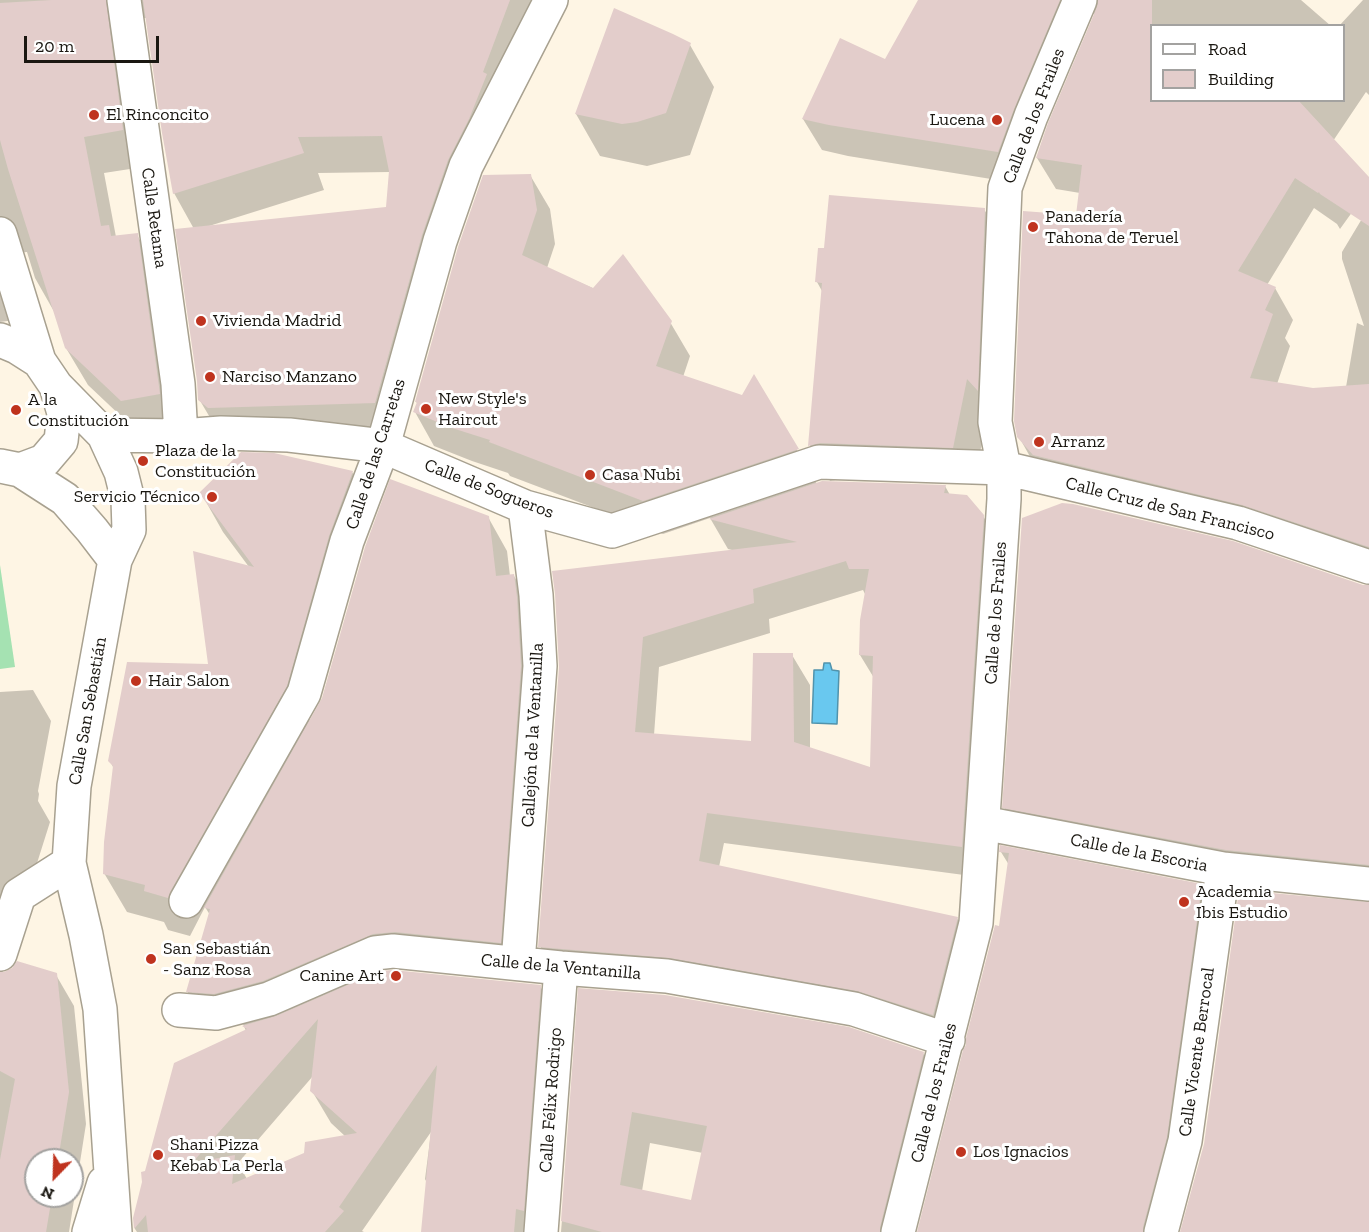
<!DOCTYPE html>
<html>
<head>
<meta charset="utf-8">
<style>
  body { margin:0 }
  #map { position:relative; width:1369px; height:1232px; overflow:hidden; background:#fef5e4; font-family:"Zilla Slab",serif }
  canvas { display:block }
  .legend { position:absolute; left:1150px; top:24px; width:195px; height:78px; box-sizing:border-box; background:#fff; border:2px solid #a3a2a0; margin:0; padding:8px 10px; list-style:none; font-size:18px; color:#1a1711 }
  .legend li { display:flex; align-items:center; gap:12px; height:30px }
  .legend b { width:30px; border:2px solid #a3a2a0 }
  .north { position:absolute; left:24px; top:1148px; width:60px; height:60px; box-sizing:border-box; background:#fff; border:2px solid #a3a2a0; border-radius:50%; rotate:203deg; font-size:16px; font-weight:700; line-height:24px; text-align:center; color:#1a1711 }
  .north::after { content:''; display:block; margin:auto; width:21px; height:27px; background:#bf331e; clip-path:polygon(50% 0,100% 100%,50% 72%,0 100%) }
  .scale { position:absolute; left:24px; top:36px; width:135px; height:27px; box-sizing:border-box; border:3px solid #1a1711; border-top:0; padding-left:8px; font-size:18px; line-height:21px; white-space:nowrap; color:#1a1711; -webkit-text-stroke:4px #fff; paint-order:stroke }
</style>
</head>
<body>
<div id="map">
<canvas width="1369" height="1232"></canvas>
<ul class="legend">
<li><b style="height:8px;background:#fff"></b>Road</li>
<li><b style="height:16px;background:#e3cdcb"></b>Building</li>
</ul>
<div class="north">N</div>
<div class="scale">20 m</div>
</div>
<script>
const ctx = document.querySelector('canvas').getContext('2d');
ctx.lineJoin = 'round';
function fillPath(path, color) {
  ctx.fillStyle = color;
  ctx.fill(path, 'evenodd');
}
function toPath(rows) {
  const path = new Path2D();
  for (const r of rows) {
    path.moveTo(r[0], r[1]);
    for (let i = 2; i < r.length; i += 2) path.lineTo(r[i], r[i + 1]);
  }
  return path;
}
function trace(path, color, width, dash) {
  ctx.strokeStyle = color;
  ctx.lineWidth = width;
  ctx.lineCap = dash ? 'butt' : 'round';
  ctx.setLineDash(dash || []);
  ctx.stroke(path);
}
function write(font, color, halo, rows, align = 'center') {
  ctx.font = font + ' "Zilla Slab",serif';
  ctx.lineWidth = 6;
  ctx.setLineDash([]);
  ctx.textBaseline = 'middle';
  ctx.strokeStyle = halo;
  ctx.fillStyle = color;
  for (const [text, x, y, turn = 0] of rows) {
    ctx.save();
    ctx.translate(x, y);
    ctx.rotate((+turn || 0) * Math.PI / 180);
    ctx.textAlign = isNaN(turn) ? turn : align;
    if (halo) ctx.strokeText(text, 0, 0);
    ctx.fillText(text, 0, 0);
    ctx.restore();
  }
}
const green = toPath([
  [0,565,15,667,0,669]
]);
const water = toPath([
  [824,663,830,663,832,670,839,671,837,724,812,723,814,670,823,670,824,663]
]);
const shadow = toPath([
  [0,0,550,0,469,197,396,440,221,436,199,399,194,229,174,193,147,18,144,18,134,21,143,167,104,173,116,237,137,235,158,272,180,431,143,437,88,385,66,348,56,315,35,278,27,252,15,253,15,320,0,322],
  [390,172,388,208,209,226,324,190,318,173],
  [920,0,1301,0,1331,26,1152,26,1152,100,1344,100,1344,26,1339,26,1363,0,1369,0,1369,95,1366,92,1333,141,1368,190,1340,229,1337,224,1314,208,1267,285,1275,288,1293,320,1285,338,1290,346,1277,384,1313,389,1346,387,1357,323,1364,326,1342,259,1342,252,1369,207,1369,572,1037,469,1019,437,1077,217,1080,193,1056,189,1037,158,1097,13,1087,16,1016,183,848,156,822,150,803,119,885,61],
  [614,10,690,45,714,87,690,155,647,166,600,156,576,114],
  [530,175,550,209,555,244,547,268,670,322,690,356,683,377,743,397,754,377,817,484,945,486,950,495,983,516,1001,546,979,877,724,843,719,867,957,918,974,949,950,1045,876,1020,557,977,540,946,560,667,736,551,728,549,710,518,663,534,510,476,508,473,472,461,434,446,415,412,418,404,416,402,459,247],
  [863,590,866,596,860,655,874,678,872,770,810,749,810,685,792,655,753,743,654,735,659,667,770,633,769,619],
  [984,209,1005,245,988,412,974,483,841,479,830,481,810,446,822,291,817,282],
  [352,472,375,511,351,575,309,721,488,517,507,551,510,576,514,576,533,608,519,975,392,967,380,972,540,986,558,1018,542,1232,422,1232,427,1183,425,1179,431,1132,362,1231,364,1232,137,1232,135,1229,134,1218,146,1173,246,1031,243,1024,234,1026,206,1024,187,991,210,915,205,907,190,936,168,930,164,922,127,912,104,873,114,769,110,761,209,666,249,567,223,532,201,493],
  [313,1076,312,1091,331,1123,346,1137,247,1179,238,1163],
  [1363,586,1369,587,1369,885,1022,839,1004,807],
  [33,690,51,721,38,791,39,794,38,801,50,822,2,974,56,975,74,1006,86,1124,69,1232,0,1232,0,692],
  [36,1160,72,1160,72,1196,36,1196],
  [1001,847,1201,885,1219,917,1168,1232,919,1232,1000,928,1009,865,1001,852],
  [580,990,923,1053,941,1085,904,1232,561,1232],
  [650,1143,703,1153,692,1202,642,1191]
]);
const building = toPath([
  [52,0,106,0,123,130,84,137,101,226,109,225,111,236,138,233,160,394,121,401,65,348,8,169,0,140,0,3],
  [143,0,510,0,483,72,487,74,469,119,448,160,422,235,375,403,208,408,198,400,197,381,175,229,386,207,389,171,382,136,298,137,304,153,173,194,162,133],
  [918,0,1060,0,1014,109,998,152,829,125,802,119,840,38,885,59],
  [1098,0,1152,0,1152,100,1298,100,1369,177,1369,226,1320,194,1319,192,1318,193,1295,178,1238,271,1276,287,1265,310,1273,314,1250,378,1313,388,1369,384,1369,547,1242,505,1033,455,1017,437,1014,421,1023,211,1076,215,1082,165,1036,158,1048,123,1097,7],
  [614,8,673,34,691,43,666,113,637,122,622,124,575,114],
  [531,174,537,210,522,255,593,288,623,254,672,321,656,366,742,395,754,374,799,449,643,501,489,442,490,440,452,428,413,412,417,402,415,402,458,247,483,175],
  [829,195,985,208,978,391,967,379,953,448,820,443,808,446,822,283,815,282,818,248,824,248],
  [241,452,274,453,353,471,329,536,287,686,170,892,168,898,144,891,145,885,103,874,104,842,113,766,108,761,127,662,208,664,193,551,254,567,199,493],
  [390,479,489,516,496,576,514,574,517,597,521,666,501,943,395,932,373,934,263,981,214,994,186,992,210,909,204,908,322,698,365,547],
  [822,481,946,485,944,493,967,495,984,515,962,847,707,813,699,861,958,917,933,1015,857,991,670,958,538,947,559,667,555,594,552,571,797,542,709,519],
  [846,561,849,569,869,569,860,620,859,655,873,656,870,767,794,742,793,653,753,653,751,741,635,732,643,637,754,603,753,589],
  [1062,503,1073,504,1233,541,1363,585,1369,585,1369,865,1226,850,1002,808,1022,518],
  [1000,845,1202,884,1167,1137,1143,1227,1143,1232,917,1232,963,1050,966,1045,966,1038,995,925,999,926,1009,853,999,852],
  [1239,890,1369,902,1369,1232,1180,1232,1204,1144],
  [17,961,57,973,69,1092,58,1160,36,1160,36,1196,52,1196,46,1232,0,1232,0,1160,15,1079,0,1071,0,972,4,972,12,968],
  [393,970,541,985,524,1211,516,1209,514,1232,421,1232,437,1065,339,1207,344,1211,325,1232,148,1232,146,1215,134,1229,133,1218,142,1182,141,1172,145,1171,174,1063,247,1029,242,1026,276,1016,380,971],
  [318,1019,310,1091,357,1133,305,1142,304,1153,232,1184,235,1155,192,1163],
  [578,988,665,995,849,1027,924,1052,880,1227,880,1232,602,1232,561,1221],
  [632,1112,707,1126,691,1200,620,1185]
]);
const minor = toPath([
  [124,0,178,384,181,436],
  [0,234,39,361],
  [0,340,17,347,39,361,56,386,104,435,121,472,128,500,129,530,115,560,74,786,69,863,86,935,100,1009,115,1232],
  [104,435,181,436,221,433,289,435,383,446,525,507,612,531,819,462,1004,468,1238,523,1369,567],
  [0,466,20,470,65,499,92,530,115,560],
  [20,470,44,461,61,441,64,413,56,386],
  [983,823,1223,869,1369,884],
  [186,901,304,693,347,541,383,446,440,241,466,166,551,0],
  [0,954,19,895,69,863],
  [518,963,540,666,536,595,525,507],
  [179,1010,216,1013,269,999,375,953,393,951,561,968,667,976,854,1009,948,1040],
  [89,1232,104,1183],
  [541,1232,561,968],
  [898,1232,976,923,1004,499,1004,468,995,422,1005,188,1031,116,1080,0],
  [1161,1232,1185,1141,1223,869]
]);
const markers = [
  [94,115,6,"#bf331e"],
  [997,120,6,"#bf331e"],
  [1033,227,6,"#bf331e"],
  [201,321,6,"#bf331e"],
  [210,377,6,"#bf331e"],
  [426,409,6,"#bf331e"],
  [16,410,6,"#bf331e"],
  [1039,442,6,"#bf331e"],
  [143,461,6,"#bf331e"],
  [590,475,6,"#bf331e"],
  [212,497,6,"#bf331e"],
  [136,681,6,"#bf331e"],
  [1184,902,6,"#bf331e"],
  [151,959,6,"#bf331e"],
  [396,976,6,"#bf331e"],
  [961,1152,6,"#bf331e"],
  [158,1155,6,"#bf331e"]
];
const poiNames = [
  ["El Rinconcito",106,115],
  ["Lucena",985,120,"right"],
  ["Panadería",1045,217],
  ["Tahona de Teruel",1045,238],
  ["Vivienda Madrid",213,321],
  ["Narciso Manzano",222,377],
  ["New Style's",438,399],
  ["Haircut",438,420],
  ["A la",28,400],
  ["Constitución",28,421],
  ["Arranz",1051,442],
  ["Plaza de la",155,451],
  ["Constitución",155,472],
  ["Casa Nubi",602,475],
  ["Servicio Técnico",200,497,"right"],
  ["Hair Salon",148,681],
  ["Academia",1196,892],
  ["Ibis Estudio",1196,913],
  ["San Sebastián",163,949],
  ["- Sanz Rosa",163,970],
  ["Canine Art",384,976,"right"],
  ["Shani Pizza",170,1145],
  ["Kebab La Perla",170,1166],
  ["Los Ignacios",973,1152]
];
const streetNames = [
  ["Calle de los Frailes",1034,116,-69],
  ["Calle Retama",154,218,82],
  ["Calle de las Carretas",376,454,-72],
  ["Calle de Sogueros",489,489,21],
  ["Calle Cruz de San Francisco",1170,509,14],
  ["Calle de los Frailes",996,613,-86],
  ["Calle San Sebastián",88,711,-80],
  ["Callejón de la Ventanilla",533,735,-87],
  ["Calle de la Escoria",1139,853,11],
  ["Calle de la Ventanilla",561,967,5],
  ["Calle Vicente Berrocal",1197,1052,-82],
  ["Calle de los Frailes",934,1093,-76],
  ["Calle Félix Rodrigo",551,1100,-86]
];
fillPath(green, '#a5e2b2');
fillPath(water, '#69c8ef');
trace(water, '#5193ac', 1.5);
fillPath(shadow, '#0003');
fillPath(building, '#e3cdcb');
trace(minor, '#a8a190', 36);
trace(minor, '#fff', 33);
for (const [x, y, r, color] of markers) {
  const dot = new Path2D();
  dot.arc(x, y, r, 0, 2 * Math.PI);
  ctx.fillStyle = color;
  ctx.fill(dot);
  trace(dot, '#fff', 2);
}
write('18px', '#1a1711', '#fff', poiNames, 'left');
write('18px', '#1a1711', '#fff', streetNames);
</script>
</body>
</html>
